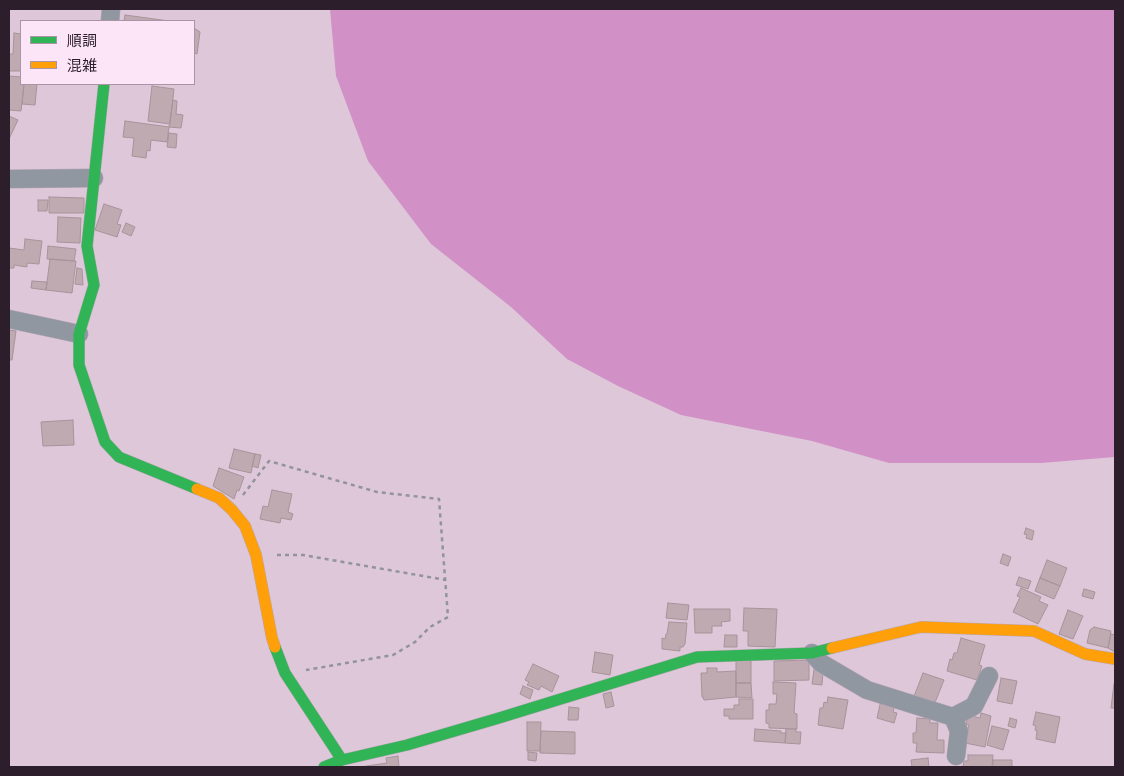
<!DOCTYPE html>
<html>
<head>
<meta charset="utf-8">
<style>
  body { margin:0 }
  #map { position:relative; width:1124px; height:776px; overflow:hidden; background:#ddc7d9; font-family:"Open Sans","Noto Sans JP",sans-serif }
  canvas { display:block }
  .frame { position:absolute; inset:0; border:10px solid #2d1e2b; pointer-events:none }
  .legend { position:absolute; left:20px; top:20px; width:175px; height:65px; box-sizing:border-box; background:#fbe5f6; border:1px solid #a995a5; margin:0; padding:6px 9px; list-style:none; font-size:15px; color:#2d1e2b }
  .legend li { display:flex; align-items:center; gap:10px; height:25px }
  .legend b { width:25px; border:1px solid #a995a5 }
</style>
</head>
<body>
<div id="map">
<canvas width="1124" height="776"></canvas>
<div class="frame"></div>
<ul class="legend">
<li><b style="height:6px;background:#30b455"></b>順調</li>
<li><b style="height:6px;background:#ff9f0a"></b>混雑</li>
</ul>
</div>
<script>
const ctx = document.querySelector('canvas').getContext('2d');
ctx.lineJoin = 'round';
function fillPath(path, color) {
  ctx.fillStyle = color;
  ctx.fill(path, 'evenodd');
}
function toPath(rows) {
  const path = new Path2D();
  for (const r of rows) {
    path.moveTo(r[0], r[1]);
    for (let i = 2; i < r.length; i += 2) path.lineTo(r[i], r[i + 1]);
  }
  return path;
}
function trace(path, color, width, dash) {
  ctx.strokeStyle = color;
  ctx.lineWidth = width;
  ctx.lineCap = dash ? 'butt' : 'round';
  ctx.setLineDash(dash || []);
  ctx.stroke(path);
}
const forest = toPath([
  [330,9,1115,9,1115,457,1041,463,889,463,812,441,681,415,618,386,567,359,511,307,431,244,368,161,336,76]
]);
const building = toPath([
  [125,15,169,21,124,21,125,15],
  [194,28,200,32,197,54,194,53,194,28],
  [14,33,21,34,21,71,9,71,9,54,13,54,14,33],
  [9,76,21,77,21,84,24,84,21,111,9,110,9,76],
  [24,84,37,84,35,105,22,104,24,84],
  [152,86,174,89,170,124,148,121,152,86],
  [173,100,177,101,176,114,183,115,181,128,169,127,173,100],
  [9,116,18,120,9,139,9,116],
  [125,121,169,127,167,142,151,140,150,151,147,150,146,158,132,156,134,138,123,137,125,121],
  [169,133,177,134,176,148,167,147,169,133],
  [49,197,84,198,84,213,49,213,49,197],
  [38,200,48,200,47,211,38,211,38,200],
  [104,204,122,210,117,224,121,225,117,237,95,230,104,204],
  [58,217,81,218,80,243,57,242,58,217],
  [126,223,135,227,131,236,122,232,126,223],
  [25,239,42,241,39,264,27,263,27,267,14,265,14,268,9,268,9,248,24,250,25,239],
  [48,246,76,249,74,261,47,259,48,246],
  [50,259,76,261,72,293,46,290,50,259],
  [77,268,82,269,83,285,75,284,77,268],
  [32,281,47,282,46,290,31,288,32,281],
  [9,330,16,331,12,360,9,360,9,330],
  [73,420,74,445,43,446,41,422,73,420],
  [234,449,255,454,251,473,229,468,234,449],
  [255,454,261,455,258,468,252,466,255,454],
  [219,468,244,477,239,491,237,490,234,499,213,486,219,468],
  [272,490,292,494,288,512,293,514,291,520,281,518,280,523,260,519,263,506,268,507,272,490],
  [1026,528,1034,531,1032,540,1026,538,1027,535,1024,534,1026,528],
  [1003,554,1011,557,1008,566,1000,563,1003,554],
  [1047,560,1067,568,1060,586,1040,578,1047,560],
  [1019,577,1031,581,1028,589,1016,585,1019,577],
  [1040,578,1060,586,1054,599,1035,591,1040,578],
  [1021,588,1041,597,1039,601,1048,605,1038,624,1013,612,1020,597,1017,596,1021,588],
  [1084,589,1095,592,1093,599,1082,596,1084,589],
  [668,603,689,605,687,620,666,618,668,603],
  [744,608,777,609,775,647,748,646,748,631,743,631,744,608],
  [694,609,730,609,730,621,721,622,722,626,712,626,712,633,695,633,694,609],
  [1068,610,1083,616,1073,639,1059,634,1068,610],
  [669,622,687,623,685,644,683,647,680,647,680,651,662,649,662,638,665,639,666,634,667,634,669,622],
  [1094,627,1111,631,1108,648,1087,643,1090,630,1094,627],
  [1111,634,1115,635,1115,652,1108,648,1111,634],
  [725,635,737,635,737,647,724,647,725,635],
  [961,638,985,645,979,665,982,666,977,680,947,671,950,659,952,660,954,653,957,653,961,638],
  [595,652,613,655,610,675,592,672,595,652],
  [736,660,751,660,751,683,736,683,736,660],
  [809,660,809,680,774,681,774,661,809,660],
  [533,664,559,676,552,692,541,686,539,690,527,685,529,682,525,680,533,664],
  [707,668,717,668,717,672,736,671,736,697,704,700,703,697,702,697,701,673,707,673,707,668],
  [814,670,823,671,822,685,812,684,814,670],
  [923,673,944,680,934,705,913,699,923,673],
  [1001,678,1017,681,1012,704,997,701,1001,678],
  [773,682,796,683,794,713,797,714,797,729,769,728,769,724,766,723,766,710,769,710,769,704,776,704,777,694,773,694,773,682],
  [736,683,751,683,752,698,736,697,736,683],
  [1114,684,1115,684,1115,708,1111,708,1114,684],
  [523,686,533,690,530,699,520,694,523,686],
  [611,692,614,706,606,708,603,694,611,692],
  [828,697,848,700,843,729,818,725,820,708,823,708,824,702,827,703,828,697],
  [739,699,753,699,753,719,729,719,729,716,724,716,724,709,734,709,734,705,739,705,739,699],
  [881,700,895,704,893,712,897,713,894,723,877,718,881,700],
  [569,707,579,708,578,720,568,720,569,707],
  [1036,712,1060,717,1055,743,1036,739,1037,731,1035,730,1036,726,1033,725,1036,712],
  [981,713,991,716,985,747,965,743,969,725,966,724,968,715,980,718,981,713],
  [917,718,930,719,930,723,938,723,937,740,944,740,944,753,916,752,917,743,913,743,913,733,916,733,917,718],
  [1010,718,1017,720,1015,728,1008,726,1010,718],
  [527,722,541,722,540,751,527,751,527,722],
  [992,726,1009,730,1003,750,987,745,992,726],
  [755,729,781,731,781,733,786,733,785,743,754,741,755,729],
  [786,729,796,729,796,732,801,732,800,744,785,743,786,729],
  [541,731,575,732,575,754,540,753,541,731],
  [528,752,537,753,536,761,528,760,528,752],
  [968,755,993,755,992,767,963,767,964,761,968,761,968,755],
  [398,756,399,767,360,767,387,763,386,758,398,756],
  [928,758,929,767,912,767,911,760,928,758],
  [993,760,1012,760,1012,767,993,767,993,760]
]);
const path = toPath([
  [243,495,269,461,377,492,439,499,448,617,430,627,415,642,393,655,306,670],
  [277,555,303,555,446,580]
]);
const street = toPath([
  [110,21,111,9],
  [9,179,94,178],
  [9,319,79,334],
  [812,653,821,663,867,690,953,717,974,706,989,676],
  [953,717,959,731,956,756]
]);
const fast = toPath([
  [104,84,87,246,94,285,79,334,79,365,105,442,119,457,197,489],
  [275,647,285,673,342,760],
  [324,767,342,760,407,745,499,718,697,657,812,653,832,648]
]);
const slow = toPath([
  [197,489,219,498,232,510,245,526,256,555,272,638,275,647],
  [832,648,921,627,1034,631,1085,654,1115,659]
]);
fillPath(forest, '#d191c7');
fillPath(building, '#beaab0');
trace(building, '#a7939a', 1);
trace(street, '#b8a7b5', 19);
trace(fast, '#b8a7b5', 12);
trace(slow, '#b8a7b5', 12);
trace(path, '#92939d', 2.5, [4, 4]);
trace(street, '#9197a1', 18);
trace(fast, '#30b455', 11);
trace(slow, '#ff9f0a', 11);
</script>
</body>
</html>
